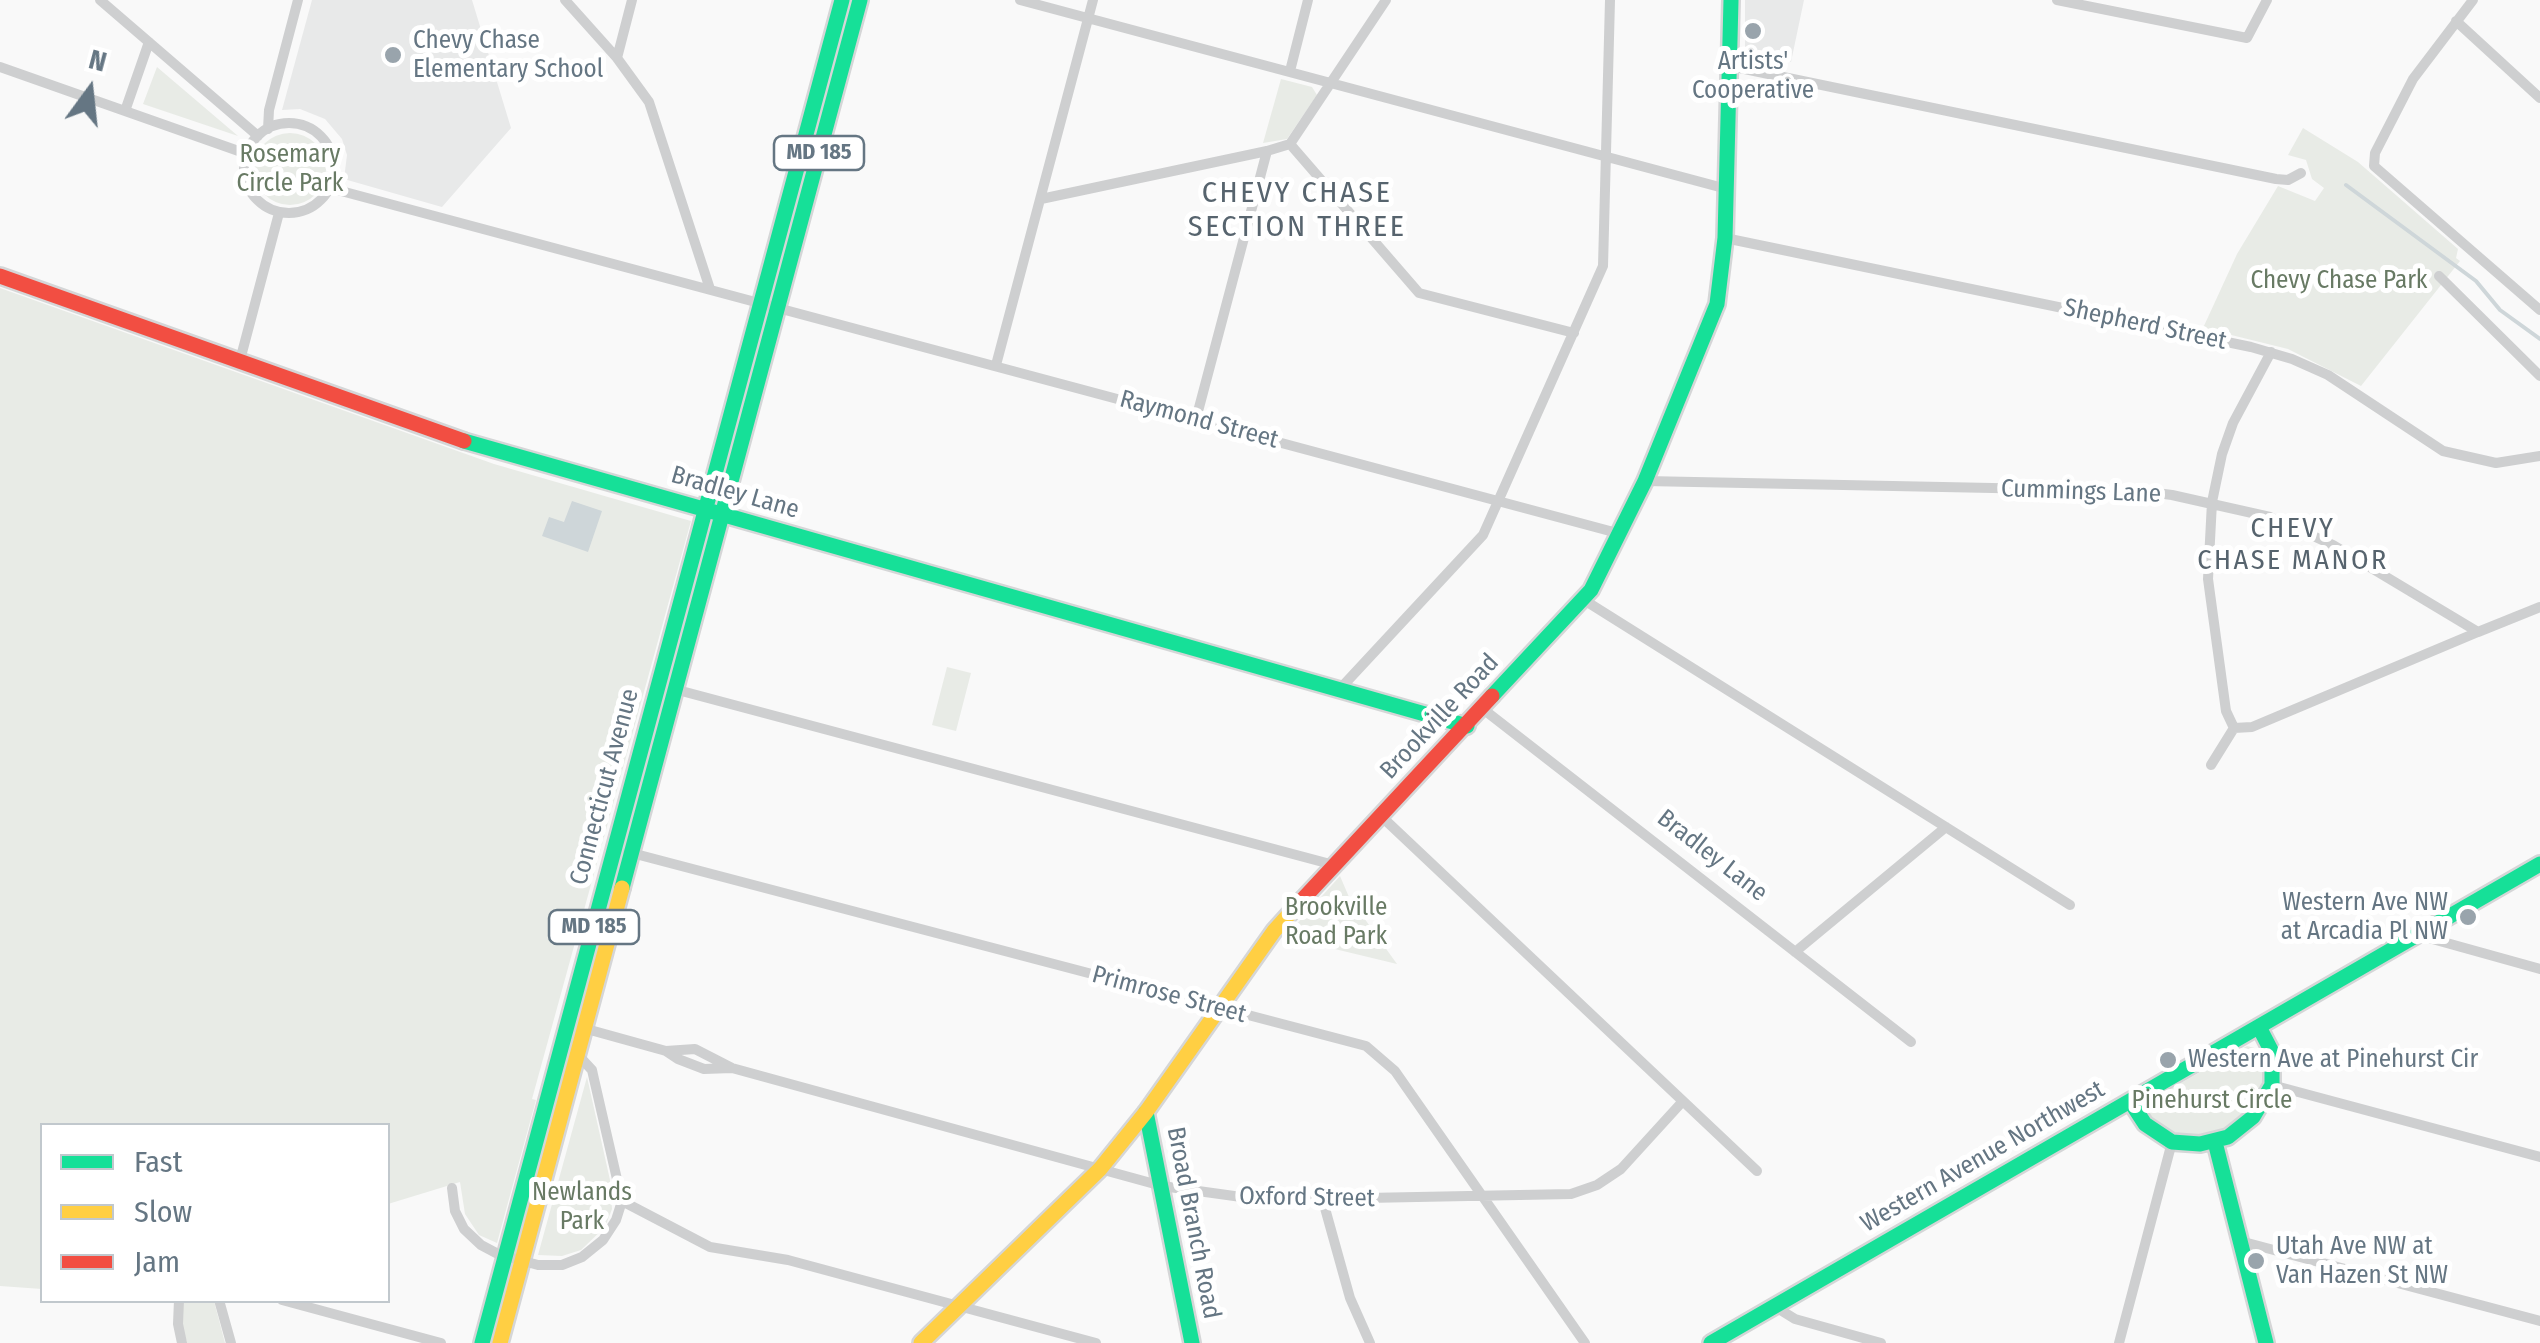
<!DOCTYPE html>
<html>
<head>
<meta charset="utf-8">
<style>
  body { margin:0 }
  #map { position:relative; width:2540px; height:1343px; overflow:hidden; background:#f9f9f9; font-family:"Fira Sans Condensed",sans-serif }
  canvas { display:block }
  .legend { position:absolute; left:40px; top:1123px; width:350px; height:180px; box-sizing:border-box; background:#fff; border:2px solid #c1c8cd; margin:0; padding:12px 18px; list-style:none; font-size:30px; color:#657683 }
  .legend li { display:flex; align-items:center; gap:20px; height:50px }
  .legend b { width:50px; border:2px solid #c1c8cd }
  .north { position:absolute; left:40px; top:40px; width:100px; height:100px; -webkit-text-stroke:8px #fff; paint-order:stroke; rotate:15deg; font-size:28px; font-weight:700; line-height:40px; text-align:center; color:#657683 }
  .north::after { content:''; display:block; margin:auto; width:35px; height:45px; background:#657683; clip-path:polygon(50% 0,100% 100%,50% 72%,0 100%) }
</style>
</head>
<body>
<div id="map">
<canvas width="2540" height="1343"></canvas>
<ul class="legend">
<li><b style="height:12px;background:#16e098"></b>Fast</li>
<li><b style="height:12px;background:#ffcf43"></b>Slow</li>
<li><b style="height:12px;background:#f24e42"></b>Jam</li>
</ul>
<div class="north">N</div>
</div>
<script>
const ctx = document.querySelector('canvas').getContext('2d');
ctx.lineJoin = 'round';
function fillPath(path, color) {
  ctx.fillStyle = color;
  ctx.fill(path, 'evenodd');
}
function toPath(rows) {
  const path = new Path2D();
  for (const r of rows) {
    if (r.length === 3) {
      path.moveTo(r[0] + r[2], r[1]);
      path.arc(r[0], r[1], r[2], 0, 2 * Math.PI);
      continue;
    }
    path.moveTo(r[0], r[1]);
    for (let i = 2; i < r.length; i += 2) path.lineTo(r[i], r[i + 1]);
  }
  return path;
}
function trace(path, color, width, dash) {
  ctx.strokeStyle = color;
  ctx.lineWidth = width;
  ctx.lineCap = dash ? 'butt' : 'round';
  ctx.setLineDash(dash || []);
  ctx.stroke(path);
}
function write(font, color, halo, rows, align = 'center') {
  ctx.font = font + ' "Fira Sans Condensed",sans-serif';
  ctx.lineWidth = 10;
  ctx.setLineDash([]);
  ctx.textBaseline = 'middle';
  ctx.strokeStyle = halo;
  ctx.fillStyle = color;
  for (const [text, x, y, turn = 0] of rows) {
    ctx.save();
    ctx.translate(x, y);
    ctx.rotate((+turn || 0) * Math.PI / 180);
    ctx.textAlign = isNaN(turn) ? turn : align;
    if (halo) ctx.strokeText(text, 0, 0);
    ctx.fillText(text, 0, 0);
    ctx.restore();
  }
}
const built = toPath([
  [312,0,472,0,511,128,442,207,344,179,347,155,342,139,325,119,300,109,282,110],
  [1745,0,1804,0,1791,62,1745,53]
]);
const green = toPath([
  [157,67,238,136,143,104],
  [1281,79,1312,87,1317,95,1287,139,1263,143],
  [2303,128,2358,162,2458,249,2456,258,2460,261,2361,386,2288,349,2203,328,2237,254,2278,186,2315,201,2324,188,2312,179,2306,160,2288,155],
  [290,169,36],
  [0,288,494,464,691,521,532,1099,536,1100,497,1243,479,1235,465,1214,460,1182,388,1204,388,1126,42,1126,42,1289,0,1286],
  [947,667,971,673,956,731,932,725],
  [1340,876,1349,897,1397,964,1285,937],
  [2247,1046,2262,1050,2266,1074,2261,1091,2239,1119,2225,1129,2197,1136,2172,1132,2150,1118,2149,1105,2154,1098],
  [587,1077,610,1180,612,1209,605,1227,581,1250,562,1256,538,1255],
  [183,1301,214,1301,225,1343,187,1343,181,1321]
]);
const water = toPath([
  [572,501,602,511,588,552,542,536,549,517,564,522]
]);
const stream = toPath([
  [2346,185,2476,281,2500,310,2540,339]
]);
const street = toPath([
  [100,0,258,136],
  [565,0,617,58,649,102,710,289],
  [1020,0,1727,189],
  [2057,0,2247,38,2267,0],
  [2473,0,2413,79,2375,153,2374,166,2540,310],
  [2456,21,2540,98],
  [617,58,632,0],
  [1730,66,2276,179,2288,180,2301,173],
  [0,67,247,154],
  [1290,71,1308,0],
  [125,111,149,42],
  [289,168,45],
  [268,129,269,110,298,0],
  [1290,144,1386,0],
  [330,188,1621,534],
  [1041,199,1267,151,1290,144,1419,293,1574,333],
  [1725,238,2251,347,2292,359,2328,375,2443,451,2496,463,2540,456],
  [2439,276,2540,376],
  [239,364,279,213],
  [996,365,1093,0],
  [1196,419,1267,151],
  [1645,481,2141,491,2172,495,2270,517,2300,530,2333,545,2478,632,2540,607],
  [1584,600,2070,905],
  [674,689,1334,865],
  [1338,691,1483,535,1603,266,1610,0],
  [1483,709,1911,1042],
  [2234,728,2252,727,2478,632],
  [2211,765,2234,728,2226,711,2208,579,2212,502,2222,454,2233,423,2271,352],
  [1381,816,1757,1171],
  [628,852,1366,1046,1395,1071,1585,1343],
  [2418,935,2540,969],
  [1795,952,1946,827],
  [583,1028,666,1051,678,1059,704,1069,732,1068],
  [666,1051,695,1049,732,1068,1162,1186,1263,1200,1571,1194,1597,1185,1621,1169,1683,1101],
  [2272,1085,2540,1157],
  [452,1188,455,1211,464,1229,481,1245,498,1254,538,1265,562,1265,582,1257,603,1240,616,1220,622,1201,594,1079,592,1070,578,1055],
  [622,1201,710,1247,788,1260,1096,1343],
  [1323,1201,1350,1298,1370,1343],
  [2240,1241,2540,1321],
  [179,1300,178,1324,182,1343],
  [219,1300,231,1343],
  [282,1300,441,1343],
  [1774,1306,1795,1319,1881,1343],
  [2119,1343,2172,1142]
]);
const fast = toPath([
  [464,441,1467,726],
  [1492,696,1591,590,1645,481,1717,304,1725,238,1731,0],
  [622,888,860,0],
  [2130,1101,2145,1124,2172,1142,2200,1144,2228,1137,2253,1117,2272,1085,2272,1052,2259,1027],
  [1146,1112,1192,1343],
  [2215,1142,2266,1343],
  [482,1343,842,0],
  [1711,1343,2540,864]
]);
const slow = toPath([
  [500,1343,622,888],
  [921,1343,1100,1169,1146,1112,1274,931,1302,900]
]);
const jam = toPath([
  [0,276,464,441],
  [1302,900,1492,696]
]);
const markers = [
  [1753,31,10,"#99a4ac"],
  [393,55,10,"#99a4ac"],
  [2468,917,10,"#99a4ac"],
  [2168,1060,10,"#99a4ac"],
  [2256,1261,10,"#99a4ac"]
];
const shields = [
  [819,153,90],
  [594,927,90]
];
const shieldNames = [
  ["MD 185",819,153],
  ["MD 185",594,927]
];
const poiNames = [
  ["Chevy Chase",413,41],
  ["Elementary School",413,70],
  ["Artists'",1753,62,"center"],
  ["Cooperative",1753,91,"center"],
  ["Western Ave NW",2448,903,"right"],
  ["at Arcadia Pl NW",2448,932,"right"],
  ["Western Ave at Pinehurst Cir",2188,1060],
  ["Utah Ave NW at",2276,1247],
  ["Van Hazen St NW",2276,1276]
];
const parkNames = [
  ["Rosemary",290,155],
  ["Circle Park",290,184],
  ["Chevy Chase Park",2339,281],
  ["Brookville",1336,908],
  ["Road Park",1336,937],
  ["Pinehurst Circle",2212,1101],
  ["Newlands",582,1193],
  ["Park",582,1222]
];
const streetNames = [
  ["Shepherd Street",2145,325,12],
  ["Raymond Street",1199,420,15],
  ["Cummings Lane",2081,492,2],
  ["Bradley Lane",735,493,16],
  ["Brookville Road",1440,717,-47],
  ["Connecticut Avenue",605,787,-75],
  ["Bradley Lane",1712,856,38],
  ["Primrose Street",1169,995,15],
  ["Western Avenue Northwest",1983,1157,-30],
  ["Oxford Street",1307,1198,1],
  ["Broad Branch Road",1193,1223,79]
];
const neighbourhoodNames = [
  ["CHEVY",2293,529],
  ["CHASE MANOR",2293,561]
];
const quarterNames = [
  ["CHEVY CHASE",1297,194],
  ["SECTION THREE",1297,228]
];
fillPath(built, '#e8e9e9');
fillPath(green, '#e8ebe6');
fillPath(water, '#ced6d9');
trace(stream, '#ced6d9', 4);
trace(fast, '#d5d6d7', 20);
trace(slow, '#d5d6d7', 20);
trace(jam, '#d5d6d7', 20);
trace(street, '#cecfd0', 10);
trace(fast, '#16e098', 15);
trace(slow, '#ffcf43', 15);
trace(jam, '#f24e42', 15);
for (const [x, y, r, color] of markers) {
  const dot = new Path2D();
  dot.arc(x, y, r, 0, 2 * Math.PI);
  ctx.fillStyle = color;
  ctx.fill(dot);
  trace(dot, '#fff', 4);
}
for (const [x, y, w] of shields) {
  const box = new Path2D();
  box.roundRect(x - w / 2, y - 17, w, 34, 8);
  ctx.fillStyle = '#fff';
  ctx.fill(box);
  trace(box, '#657683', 2.5);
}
write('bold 22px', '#657683', null, shieldNames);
write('25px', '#657683', '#fff', poiNames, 'left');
write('25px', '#687a64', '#fff', parkNames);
write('25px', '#657683', '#fff', streetNames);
ctx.letterSpacing = '2.5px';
write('28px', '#57646e', '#fff', neighbourhoodNames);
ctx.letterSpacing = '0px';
ctx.letterSpacing = '2.5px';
write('30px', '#57646e', '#fff', quarterNames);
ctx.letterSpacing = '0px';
</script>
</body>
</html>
